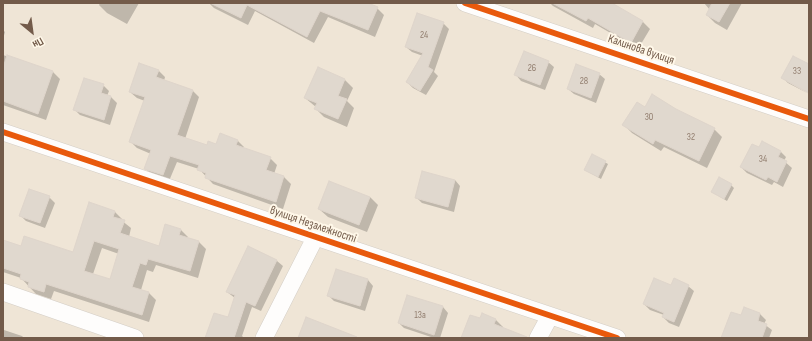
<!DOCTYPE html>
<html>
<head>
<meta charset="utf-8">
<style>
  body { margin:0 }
  #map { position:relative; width:812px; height:341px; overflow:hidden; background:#f6f2e9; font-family:"Sofia Sans Condensed",sans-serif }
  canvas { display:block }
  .frame { position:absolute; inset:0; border:4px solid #735b4a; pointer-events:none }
  .north { position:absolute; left:12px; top:12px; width:40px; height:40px; -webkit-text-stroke:3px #fff8e9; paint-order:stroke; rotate:151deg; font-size:11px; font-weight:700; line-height:16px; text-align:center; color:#735b4a }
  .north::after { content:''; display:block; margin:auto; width:14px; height:18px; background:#735b4a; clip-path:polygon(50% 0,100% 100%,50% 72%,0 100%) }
</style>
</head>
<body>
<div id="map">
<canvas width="812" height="341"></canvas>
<div class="frame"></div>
<div class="north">Пн</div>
</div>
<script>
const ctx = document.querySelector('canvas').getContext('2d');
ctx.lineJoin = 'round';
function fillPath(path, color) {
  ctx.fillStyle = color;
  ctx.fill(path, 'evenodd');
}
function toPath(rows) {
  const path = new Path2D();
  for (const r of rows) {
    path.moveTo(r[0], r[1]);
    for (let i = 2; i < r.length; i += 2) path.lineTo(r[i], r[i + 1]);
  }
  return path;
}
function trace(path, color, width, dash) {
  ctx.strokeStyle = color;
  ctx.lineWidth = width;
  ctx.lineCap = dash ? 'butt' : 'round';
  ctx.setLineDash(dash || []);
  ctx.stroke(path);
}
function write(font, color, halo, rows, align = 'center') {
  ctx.font = font + ' "Sofia Sans Condensed",sans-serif';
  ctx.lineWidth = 4;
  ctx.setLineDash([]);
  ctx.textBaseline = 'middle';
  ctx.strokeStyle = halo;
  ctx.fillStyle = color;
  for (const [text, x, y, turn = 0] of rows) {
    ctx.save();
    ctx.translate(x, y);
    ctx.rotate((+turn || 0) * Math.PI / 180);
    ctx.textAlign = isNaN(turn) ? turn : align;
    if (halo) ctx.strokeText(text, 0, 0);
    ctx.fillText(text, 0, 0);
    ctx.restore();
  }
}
const residential = toPath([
  [3,3,809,3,809,338,3,338]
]);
const shadow = toPath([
  [100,3,139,3,127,24,107,13,99,5],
  [209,3,365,3,377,8,384,15,375,37,328,17,314,43,255,11,248,25,214,8],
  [550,3,610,3,643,22,650,29,638,49,595,24,593,28,553,6],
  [704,3,742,3,727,30,715,23,707,15,710,10],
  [443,23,449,29,434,72,438,76,426,95,413,88,407,82,423,56,412,52,406,47],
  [3,30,5,32,3,39],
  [3,55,53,72,60,79,46,120,3,105],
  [548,62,554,67,545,90,521,81,516,75],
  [809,66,809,92,788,80,788,82,809,94,788,83,782,77],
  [158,70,165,77,164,81,192,90,199,97,185,139,208,147,237,140,244,147,243,149,270,158,277,165,274,174,284,177,291,184,283,209,213,184,199,169,177,162,169,181,152,175,145,168,151,154,137,148,130,141,145,101,137,98,130,92],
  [599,74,605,79,596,103,574,94,568,89],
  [345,80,353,88,347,101,354,108,347,127,324,117,316,109,316,107,305,98],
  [103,85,109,91,107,96,111,97,117,103,110,125,80,115,75,110],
  [645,108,676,110,714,129,722,137,707,168,664,147,661,151,632,133,624,125],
  [762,143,781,152,786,157,784,161,792,168,783,187,774,182,772,185,747,173,741,167,759,148],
  [592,155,608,164,601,179,585,170],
  [455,180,460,186,454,212,422,203,416,197],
  [731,185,734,188,727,201,712,192],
  [49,197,55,203,45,228,26,221,20,215],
  [370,197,378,205,367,232,328,217,319,209],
  [115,212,122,219,121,220,131,228,129,237,159,247,181,230,188,237,188,238,199,242,206,249,198,278,156,265,153,272,147,270,141,290,149,293,156,300,149,322,54,291,51,299,36,294,21,278,3,272,3,241,22,248,74,253],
  [102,248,119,254,110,280,93,274],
  [249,247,277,261,283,266,261,311,252,307,242,336,244,338,206,338,228,318,235,298,227,292],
  [368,280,373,286,365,311,334,301,328,295],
  [672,286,688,286,694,291,679,327,669,323,663,317,664,315,650,310,644,304],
  [408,296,443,307,448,313,440,338,434,338,404,328,399,323],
  [744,308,760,314,766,320,764,324,772,330,769,338,722,338,741,317],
  [482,315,496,320,503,327,502,328,512,338,462,338,480,320],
  [4,330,22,336,24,338,3,338]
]);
const building = toPath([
  [210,3,368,3,378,7,368,30,320,11,307,37,247,5,241,18,210,3],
  [552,3,612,3,643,21,631,43,588,18,586,21,552,3],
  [712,3,730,3,719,22,706,15,712,3],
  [417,13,444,22,428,67,433,70,420,91,406,82,423,53,405,47,417,13],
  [524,51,549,61,540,85,514,75,524,51],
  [7,55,53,71,38,114,3,101,3,68,7,55],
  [793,56,809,64,809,93,781,78,793,56],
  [139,63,159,70,156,77,193,90,177,135,207,145,208,141,216,144,220,133,238,140,236,145,271,157,266,170,284,176,276,202,205,178,206,173,197,170,199,165,170,156,163,175,144,169,151,150,129,142,145,97,129,92,139,63],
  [576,64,600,73,591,98,567,89,576,64],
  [318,67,345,79,338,96,347,99,338,119,314,109,317,103,304,98,318,67],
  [84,78,104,84,101,93,111,96,104,120,73,110,84,78],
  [652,94,676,109,715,128,699,161,655,140,653,144,622,125,637,102,645,107,652,94],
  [762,141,781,151,778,157,787,161,777,182,768,177,766,180,740,167,752,144,759,147,762,141],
  [592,154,606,161,598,177,584,170,592,154],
  [422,171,455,180,448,207,415,198,422,171],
  [719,177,732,184,724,199,711,192,719,177],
  [329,181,370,197,359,225,318,209,329,181],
  [29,189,50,196,40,223,19,216,29,189],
  [89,202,115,211,113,217,125,220,120,233,159,246,165,224,181,229,179,235,199,241,190,271,148,259,146,265,140,263,132,287,149,292,142,315,46,284,44,292,28,287,29,282,20,279,21,274,3,268,3,240,21,246,24,236,73,252,89,202],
  [94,241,119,249,110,279,84,271,94,241],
  [248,246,277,260,255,306,246,302,234,338,205,338,214,313,228,317,235,295,226,292,248,246],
  [336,269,368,279,360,306,327,296,336,269],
  [654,278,671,285,674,278,689,285,674,322,662,317,664,313,643,304,654,278],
  [407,295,443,306,434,335,398,323,407,295],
  [744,307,760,313,758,321,767,324,762,338,721,338,731,312,741,315,744,307],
  [482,313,496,319,494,324,527,337,527,338,461,338,470,315,480,318,482,313],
  [306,317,357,337,357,338,298,338,306,317]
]);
const minor = toPath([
  [465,3,809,119],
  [3,132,617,338],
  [3,292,135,338],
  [264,338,315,238],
  [538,338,550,316]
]);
const cycleway = toPath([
  [465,3,809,119],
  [3,132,617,338]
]);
const numberNames = [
  ["24",424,35],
  ["26",532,68],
  ["33",797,71],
  ["28",584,81],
  ["30",649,117],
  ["32",691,137],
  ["34",763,159],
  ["13а",420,315]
];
const streetNames = [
  ["Калинова вулиця",641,50,19],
  ["вулиця Незалежності",313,225,19]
];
fillPath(residential, '#efe5d6');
fillPath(shadow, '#0003');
fillPath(building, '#e0d8ce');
trace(building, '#dfd5cb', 1);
trace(minor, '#d4cec6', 18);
trace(minor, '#fefdfc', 17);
trace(cycleway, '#e8590c', 6);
write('10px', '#917d6e', null, numberNames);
write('12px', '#735b4a', '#fff8e9', streetNames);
</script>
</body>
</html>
